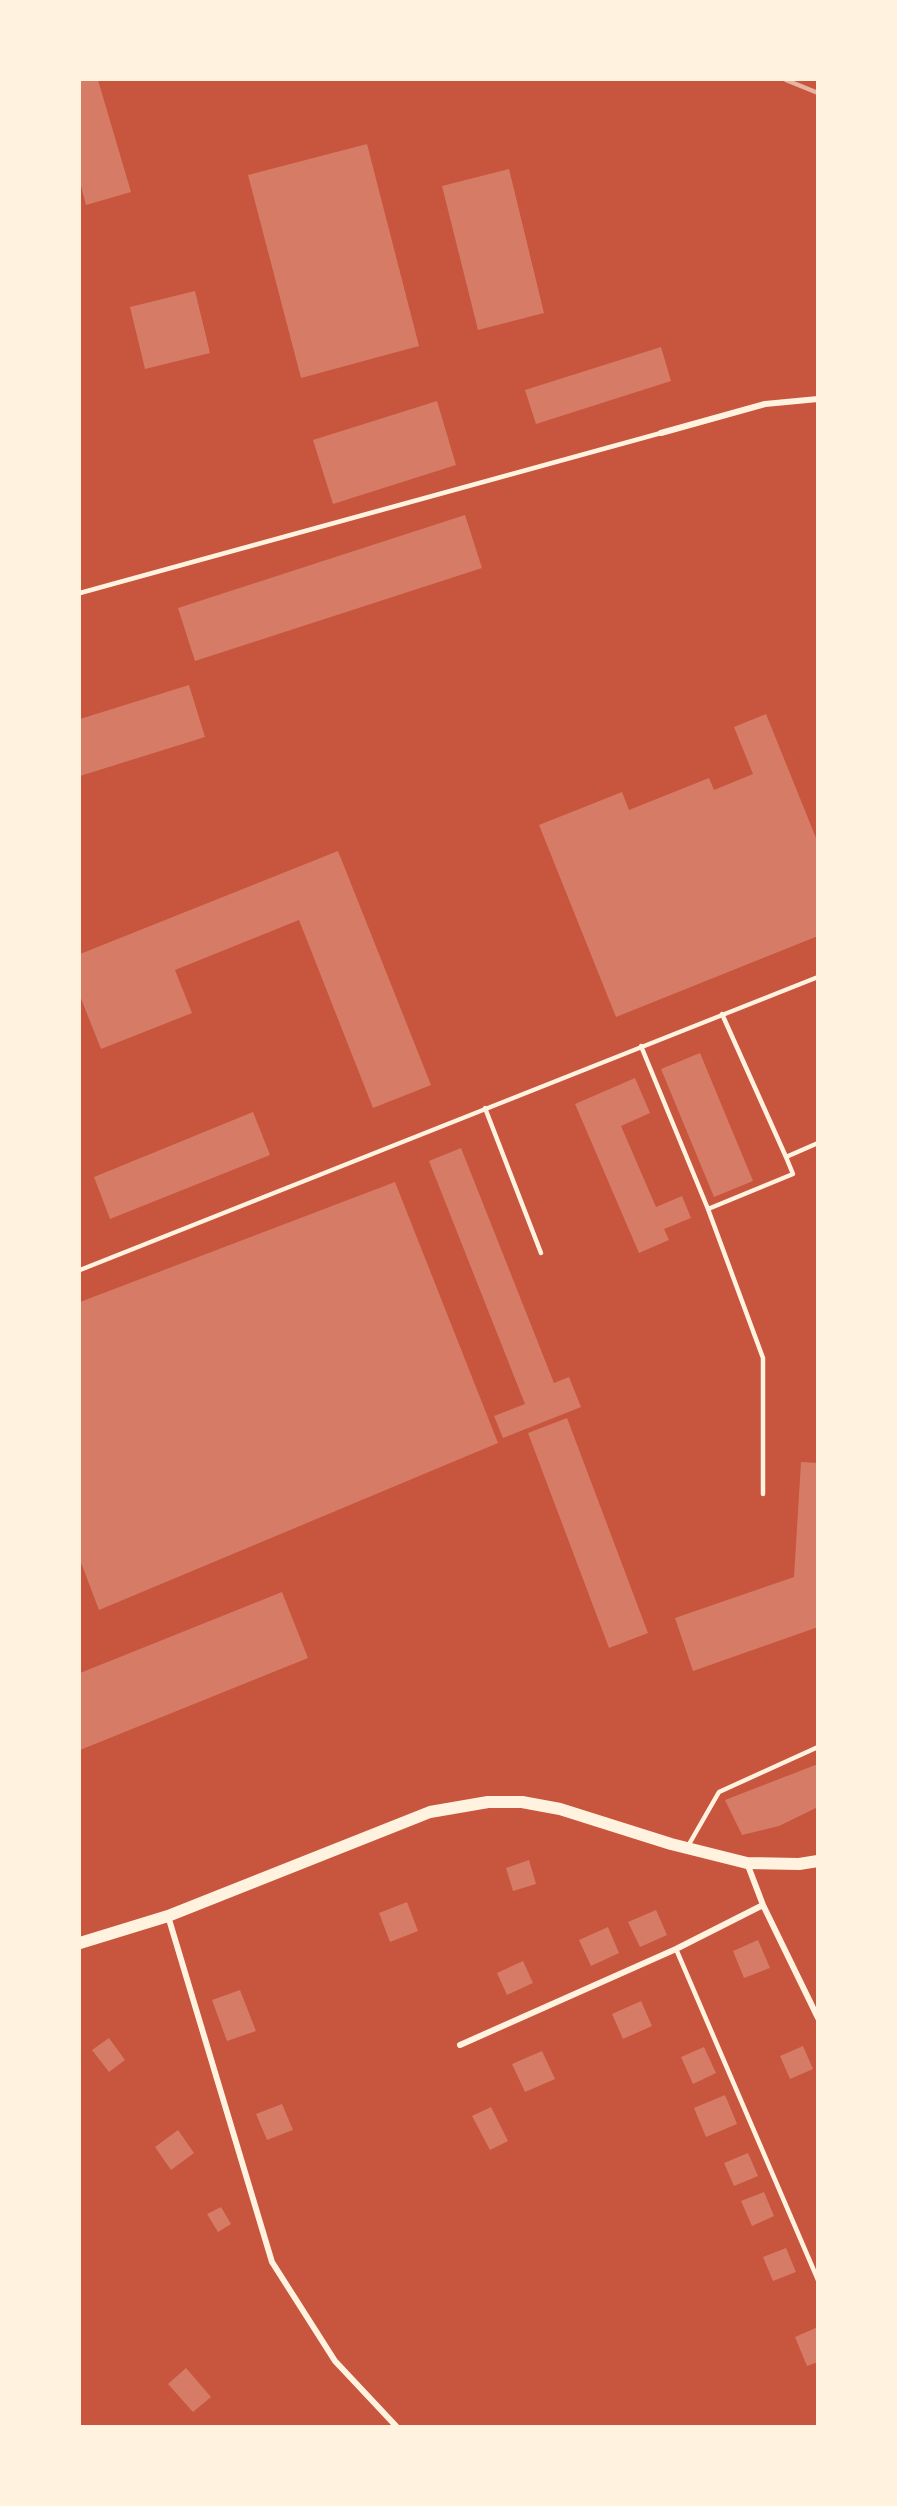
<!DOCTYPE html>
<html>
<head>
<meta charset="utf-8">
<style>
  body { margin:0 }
  #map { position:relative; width:897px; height:2506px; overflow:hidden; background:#c8553d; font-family:"PT Sans",sans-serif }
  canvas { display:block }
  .frame { position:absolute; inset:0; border:81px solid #fff3e0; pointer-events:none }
</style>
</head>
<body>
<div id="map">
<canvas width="897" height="2506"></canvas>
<div class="frame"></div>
</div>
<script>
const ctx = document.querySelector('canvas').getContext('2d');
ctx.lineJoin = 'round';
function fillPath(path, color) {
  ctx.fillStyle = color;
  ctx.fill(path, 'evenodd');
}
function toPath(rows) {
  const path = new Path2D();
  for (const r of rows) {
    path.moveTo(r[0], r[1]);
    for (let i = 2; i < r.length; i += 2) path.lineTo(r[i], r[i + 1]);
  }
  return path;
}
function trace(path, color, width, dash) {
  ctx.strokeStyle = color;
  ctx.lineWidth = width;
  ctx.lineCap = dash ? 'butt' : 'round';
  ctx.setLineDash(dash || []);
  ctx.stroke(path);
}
const building = toPath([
  [80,80,98,80,131,192,86,205,80,182],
  [367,144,419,346,301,378,248,175],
  [509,169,544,313,478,330,442,186],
  [195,291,210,353,145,369,130,307],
  [661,347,671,381,536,424,525,390],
  [437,401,456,465,333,504,313,440],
  [465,515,482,568,195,661,178,608],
  [189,685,205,737,80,776,80,719],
  [766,714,818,843,818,936,616,1017,539,825,622,792,629,810,709,778,714,790,753,774,734,727],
  [338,851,431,1085,373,1108,299,920,175,970,192,1013,101,1049,80,996,80,954],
  [700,1053,753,1181,714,1197,661,1069],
  [635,1078,650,1113,621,1126,656,1207,682,1196,691,1218,664,1229,669,1240,639,1253,575,1104],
  [253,1112,270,1155,110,1219,94,1177],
  [461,1148,554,1383,569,1377,581,1407,503,1438,494,1416,525,1404,429,1161],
  [395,1182,498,1443,99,1610,80,1560,80,1302],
  [567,1418,648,1633,609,1648,528,1433],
  [801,1462,818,1463,818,1627,693,1671,675,1618,794,1577],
  [282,1592,308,1658,80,1750,80,1673],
  [818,1764,818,1807,779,1826,742,1835,725,1800],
  [529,1860,536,1884,513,1891,506,1868],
  [407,1902,418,1931,390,1942,379,1913],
  [656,1910,667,1935,640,1947,628,1922],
  [608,1927,619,1953,591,1966,579,1940],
  [758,1940,770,1968,744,1978,733,1951],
  [523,1961,533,1983,507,1995,497,1973],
  [240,1990,256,2031,227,2041,212,2000],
  [641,2001,652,2026,623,2039,612,2014],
  [109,2038,125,2060,109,2072,92,2050],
  [803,2046,813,2069,790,2079,780,2056],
  [704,2047,716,2073,693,2084,681,2057],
  [542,2051,555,2079,525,2092,512,2064],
  [725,2095,737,2124,706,2137,694,2108],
  [282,2104,293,2130,267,2140,256,2114],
  [491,2107,508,2141,490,2150,472,2116],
  [178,2130,194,2153,171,2170,155,2147],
  [748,2153,758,2176,734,2186,724,2163],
  [764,2192,774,2216,752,2226,741,2201],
  [221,2207,231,2224,218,2232,207,2214],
  [786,2248,796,2272,773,2281,763,2257],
  [818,2327,818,2362,807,2366,795,2337],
  [186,2368,211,2397,193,2412,168,2384]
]);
const service = toPath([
  [80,593,661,433],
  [722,1014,786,1157,818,1143],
  [641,1046,708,1209,793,1174,786,1157],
  [485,1108,541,1253],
  [708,1209,763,1358,763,1494],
  [80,1270,818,977],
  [688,1846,719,1792,818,1747],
  [676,1949,818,2280]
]);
const minor = toPath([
  [661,433,765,404,818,399],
  [747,1863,763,1905,818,2018],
  [168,1916,272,2262,335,2361,396,2426],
  [460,2045,676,1949,763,1905]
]);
const secondary = toPath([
  [80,1943,168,1916,430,1812,488,1802,522,1802,560,1809,671,1844,747,1863,799,1864,818,1861]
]);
const rail = toPath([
  [786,80,818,93]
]);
fillPath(building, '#d67c66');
trace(service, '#fff3e0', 4.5);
trace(minor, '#fff3e0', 6);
trace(secondary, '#fff3e0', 12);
trace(rail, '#e9b49f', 4.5);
</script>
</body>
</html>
